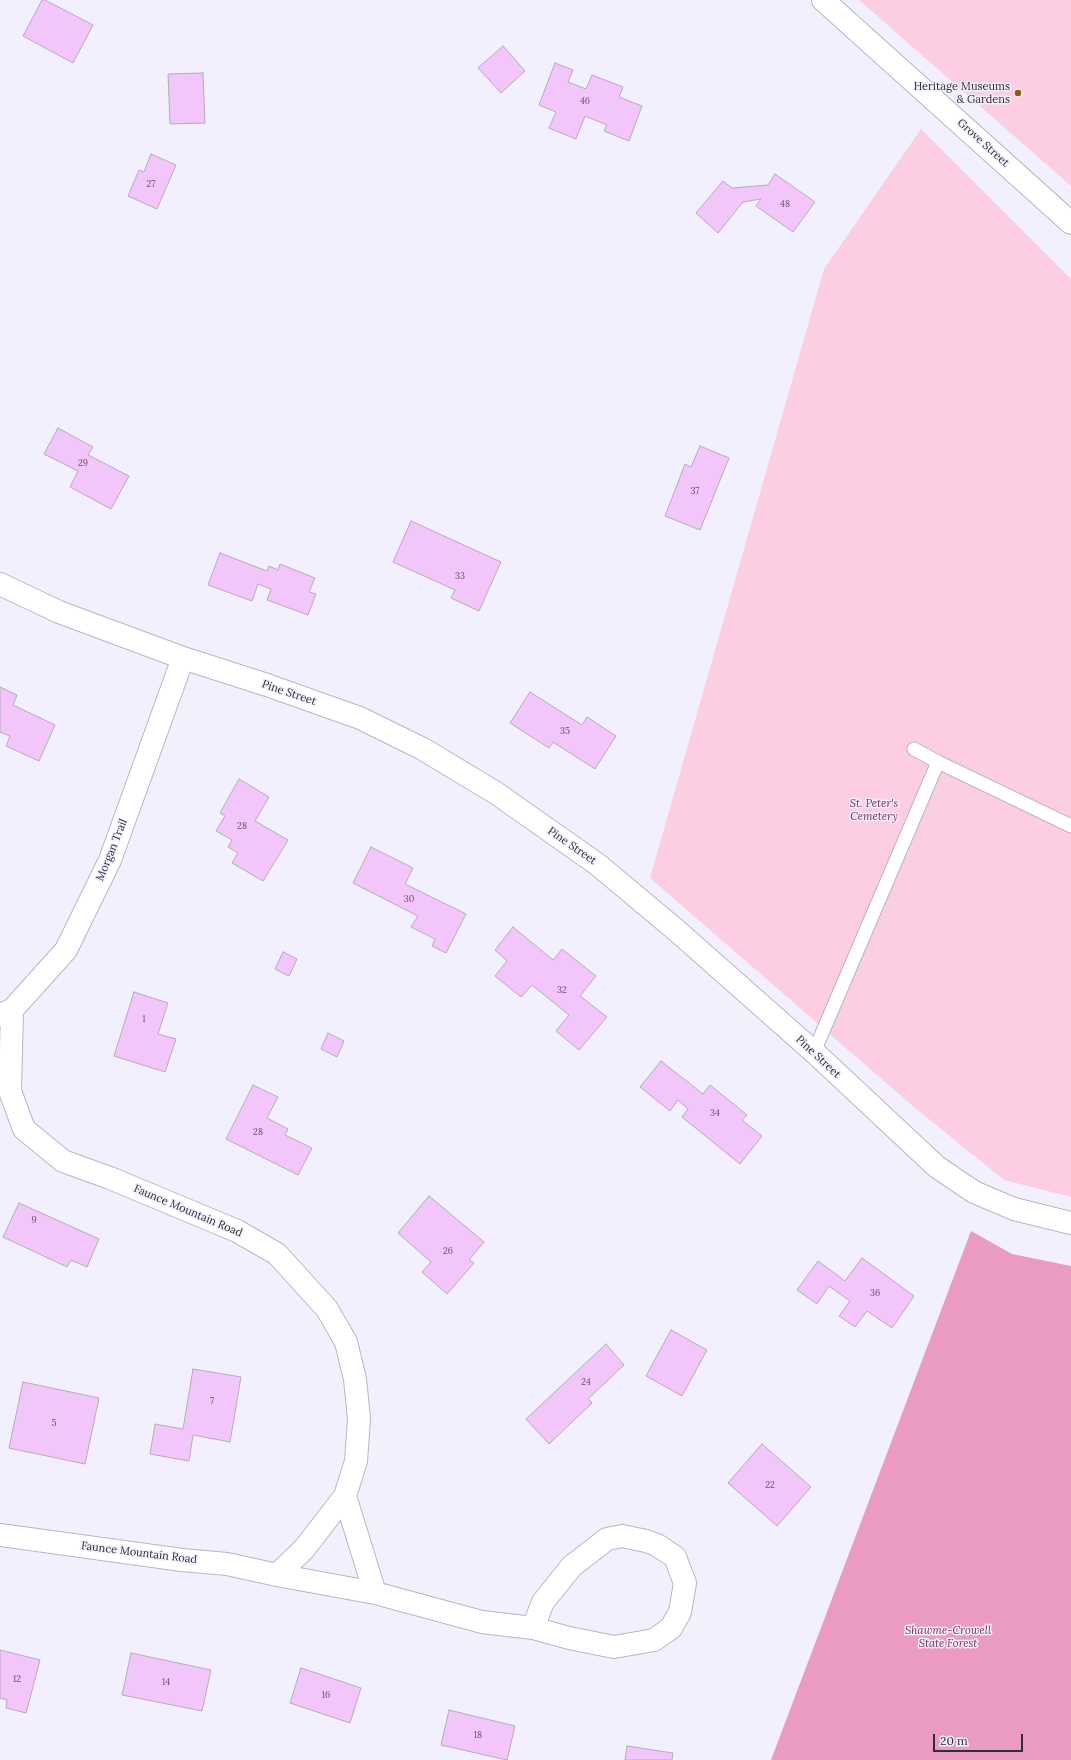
<!DOCTYPE html>
<html>
<head>
<meta charset="utf-8">
<style>
  body { margin:0 }
  #map { position:relative; width:1071px; height:1760px; overflow:hidden; background:#f2f0fe; font-family:Lora,serif }
  canvas { display:block }
  .scale { position:absolute; left:933px; top:1734px; width:90px; height:18px; box-sizing:border-box; border:2px solid #2f2e34; border-top:0; padding-left:5px; font-size:12px; line-height:14px; white-space:nowrap; color:#2f2e34; -webkit-text-stroke:3px #f2f0fe; paint-order:stroke }
</style>
</head>
<body>
<div id="map">
<canvas width="1071" height="1760"></canvas>
<div class="scale">20 m</div>
</div>
<script>
const ctx = document.querySelector('canvas').getContext('2d');
ctx.lineJoin = 'round';
function fillPath(path, color) {
  ctx.fillStyle = color;
  ctx.fill(path, 'evenodd');
}
function toPath(rows) {
  const path = new Path2D();
  for (const r of rows) {
    path.moveTo(r[0], r[1]);
    for (let i = 2; i < r.length; i += 2) path.lineTo(r[i], r[i + 1]);
  }
  return path;
}
function trace(path, color, width, dash) {
  ctx.strokeStyle = color;
  ctx.lineWidth = width;
  ctx.lineCap = dash ? 'butt' : 'round';
  ctx.setLineDash(dash || []);
  ctx.stroke(path);
}
function write(font, color, halo, rows, align = 'center') {
  ctx.font = font + ' Lora,serif';
  ctx.lineWidth = 3;
  ctx.setLineDash([]);
  ctx.textBaseline = 'middle';
  ctx.strokeStyle = halo;
  ctx.fillStyle = color;
  for (const [text, x, y, turn = 0] of rows) {
    ctx.save();
    ctx.translate(x, y);
    ctx.rotate((+turn || 0) * Math.PI / 180);
    ctx.textAlign = isNaN(turn) ? turn : align;
    if (halo) ctx.strokeText(text, 0, 0);
    ctx.fillText(text, 0, 0);
    ctx.restore();
  }
}
const green = toPath([
  [859,0,1071,0,1071,186],
  [921,129,1071,279,1071,1197,1004,1180,915,1108,650,878,824,269]
]);
const forest = toPath([
  [971,1231,1012,1254,1071,1266,1071,1760,771,1760]
]);
const building = toPath([
  [42,0,45,0,93,25,73,63,23,36,42,0],
  [503,46,525,71,501,93,478,68,503,46],
  [555,63,573,70,568,82,586,89,592,75,623,87,619,97,642,106,629,141,604,131,607,125,585,116,576,139,549,128,556,112,539,105,555,63],
  [203,73,205,123,170,124,168,74,203,73],
  [151,154,176,165,157,209,128,196,139,170,144,172,151,154],
  [775,174,815,202,793,232,756,206,761,199,743,202,718,233,696,213,723,181,732,188,768,185,775,174],
  [58,428,93,447,88,455,129,476,111,509,70,487,78,471,44,454,58,428],
  [700,446,729,458,700,530,665,516,685,464,691,467,700,446],
  [411,521,501,562,479,611,451,598,455,590,393,562,411,521],
  [220,553,267,571,269,566,278,570,280,564,315,578,309,592,316,594,308,615,267,600,271,589,258,584,252,601,208,585,220,553],
  [0,687,17,695,13,705,55,725,39,761,6,746,10,736,0,732,0,687],
  [530,692,582,725,587,717,616,736,595,769,553,742,549,748,510,723,530,692],
  [239,779,269,797,255,821,288,840,263,881,232,863,238,853,228,847,232,840,216,831,225,816,220,813,239,779],
  [371,847,413,868,405,884,466,914,446,953,432,946,435,939,411,927,418,916,353,883,371,847],
  [513,927,553,960,562,949,596,976,580,996,607,1017,579,1050,556,1031,569,1015,532,985,521,997,495,976,507,961,495,950,513,927],
  [283,952,297,959,289,976,275,969,283,952],
  [134,992,168,1003,158,1034,176,1039,165,1072,114,1056,134,992],
  [328,1033,344,1041,337,1057,321,1049,328,1033],
  [661,1061,703,1094,710,1085,747,1115,742,1120,762,1136,740,1164,682,1117,688,1109,678,1100,670,1111,640,1087,661,1061],
  [253,1085,278,1097,267,1118,288,1129,285,1135,312,1148,298,1175,226,1139,253,1085],
  [429,1196,484,1242,469,1260,474,1263,447,1294,422,1272,431,1262,398,1233,429,1196],
  [19,1203,99,1239,87,1267,71,1260,67,1267,3,1237,19,1203],
  [862,1258,914,1296,892,1328,867,1311,855,1327,839,1316,850,1301,829,1286,817,1304,797,1290,818,1261,845,1281,862,1258],
  [671,1330,707,1350,682,1396,646,1376,671,1330],
  [606,1344,624,1365,588,1399,592,1403,549,1444,526,1419,606,1344],
  [193,1369,241,1377,230,1442,193,1435,189,1461,150,1454,155,1424,183,1429,193,1369],
  [23,1382,99,1398,85,1464,9,1448,23,1382],
  [762,1444,811,1487,777,1526,728,1483,762,1444],
  [0,1650,40,1660,26,1713,6,1708,7,1700,0,1698,0,1650],
  [131,1653,211,1670,202,1711,122,1695,131,1653],
  [301,1668,361,1688,350,1723,290,1703,301,1668],
  [449,1710,515,1726,507,1760,441,1745,449,1710],
  [627,1746,673,1753,672,1760,625,1760,627,1746]
]);
const lane = toPath([
  [914,749,938,762],
  [814,1052,938,762,1071,826]
]);
const street = toPath([
  [823,0,1071,223],
  [0,584,59,612,183,658,267,685,360,718,423,749,496,793,597,864,676,930,814,1052,937,1167,974,1192,1014,1209,1071,1223],
  [0,1015,12,1010,66,950,110,860,183,658],
  [345,1496,375,1593],
  [0,1535,182,1560,227,1564,277,1575,304,1549,345,1496,356,1461,359,1419,355,1379,346,1342,327,1309,277,1254,237,1231,110,1178,63,1161,24,1129,10,1091,12,1010],
  [277,1575,375,1593,482,1622,533,1628,543,1602,572,1566,607,1539,622,1536,646,1541,657,1545,675,1557,685,1583,680,1612,671,1628,654,1640,614,1647,569,1638,533,1628]
]);
const markers = [
  [1018,93,4,"#8a5c00"]
];
const numberNames = [
  ["46",585,101],
  ["27",151,184],
  ["48",785,204],
  ["29",83,463],
  ["37",695,491],
  ["33",460,576],
  ["35",565,731],
  ["28",242,826],
  ["30",409,899],
  ["32",562,990],
  ["1",144,1019],
  ["34",715,1113],
  ["28",258,1132],
  ["9",34,1220],
  ["26",448,1251],
  ["36",875,1293],
  ["24",586,1382],
  ["7",212,1401],
  ["5",54,1423],
  ["22",770,1485],
  ["12",17,1679],
  ["14",166,1682],
  ["16",326,1695],
  ["18",478,1735]
];
const poiNames = [
  ["Heritage Museums",1010,87],
  ["& Gardens",1010,100]
];
const streetNames = [
  ["Grove Street",983,143,42],
  ["Pine Street",289,693,19],
  ["Pine Street",572,846,35],
  ["Morgan Trail",112,850,-68],
  ["Pine Street",818,1057,43],
  ["Faunce Mountain Road",188,1211,23],
  ["Faunce Mountain Road",139,1553,7]
];
const parkNames = [
  ["St. Peter's",874,804],
  ["Cemetery",874,817],
  ["Shawme-Crowell",948,1631],
  ["State Forest",948,1644]
];
fillPath(green, '#fdcde2');
fillPath(forest, '#eb9ac1');
fillPath(building, '#f3c6fb');
trace(building, '#b6aab8', 1);
trace(lane, '#b8b5c6', 15);
trace(street, '#b8b5c6', 24);
trace(lane, '#fff', 13);
trace(street, '#fff', 22);
for (const [x, y, r, color] of markers) {
  const dot = new Path2D();
  dot.arc(x, y, r, 0, 2 * Math.PI);
  ctx.fillStyle = color;
  ctx.fill(dot);
  trace(dot, '#f2f0fe', 1.5);
}
write('9px', '#605466', null, numberNames);
write('11px', '#2f2e34', '#f2f0fe', poiNames, 'right');
write('11px', '#2f2e34', '#f2f0fe', streetNames);
write('italic 11px', '#83265a', '#f2f0fe', parkNames);
</script>
</body>
</html>
